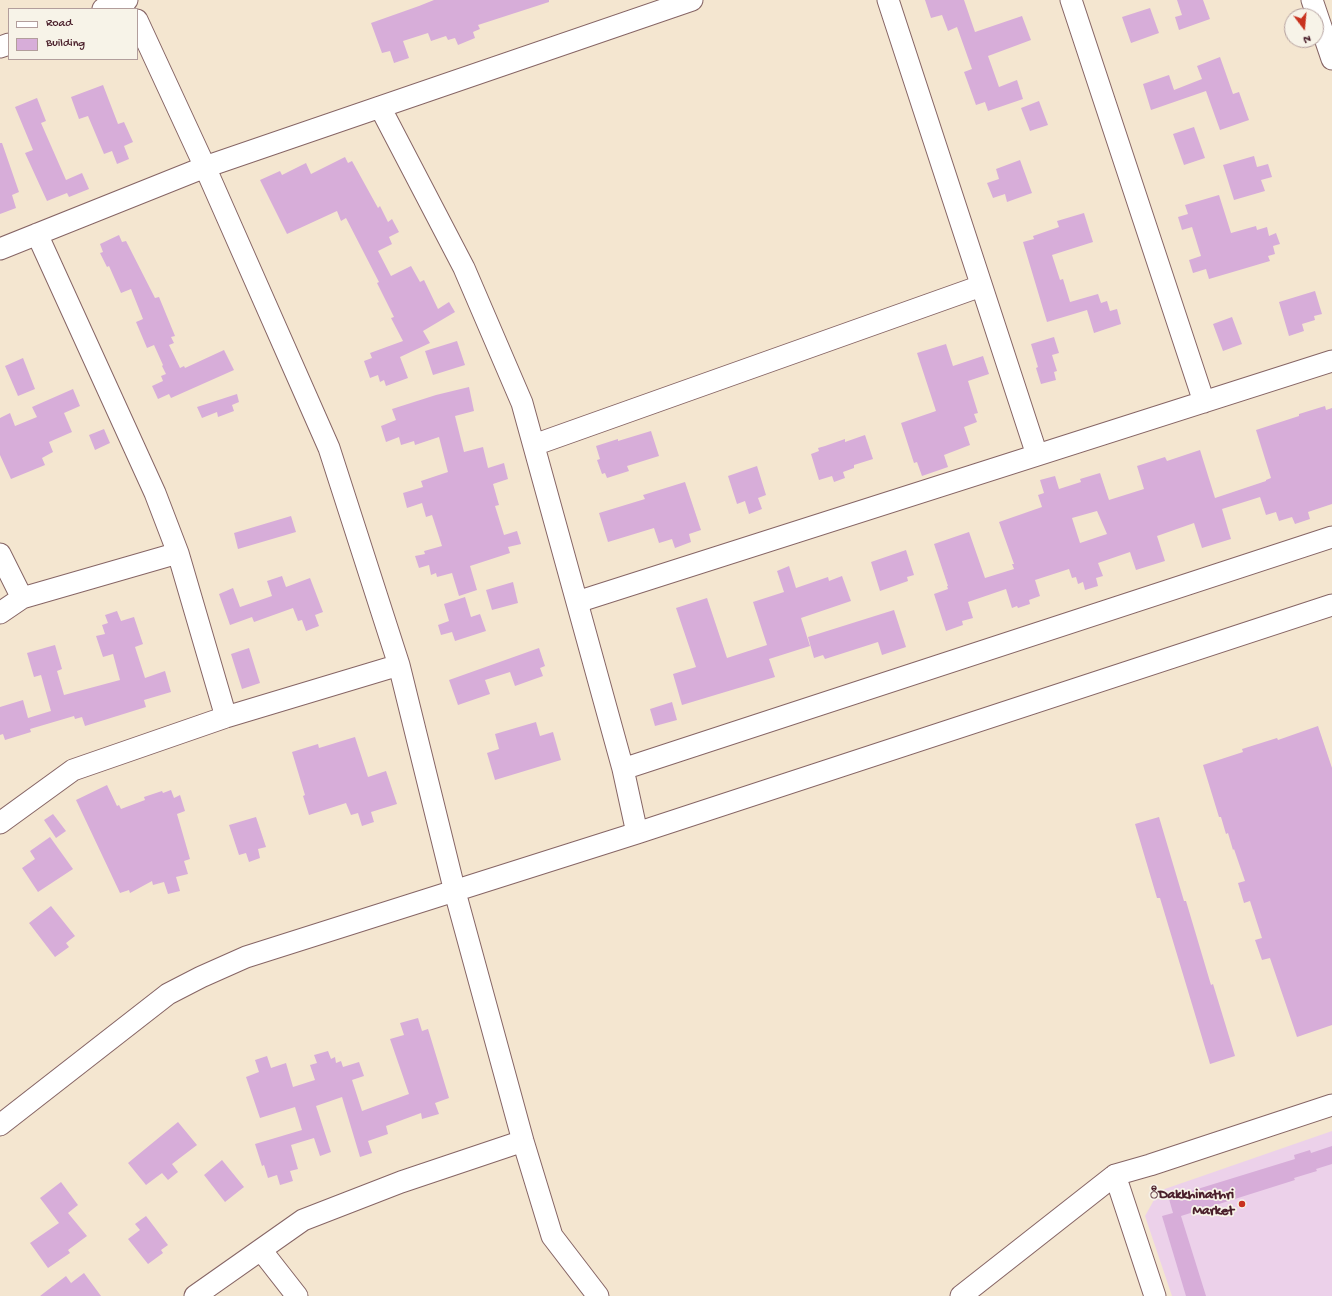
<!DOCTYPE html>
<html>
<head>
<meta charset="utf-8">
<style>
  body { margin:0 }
  #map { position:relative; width:1332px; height:1296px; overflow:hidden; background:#f4e6d0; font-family:"Gochi Hand",sans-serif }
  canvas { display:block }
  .legend { position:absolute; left:8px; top:8px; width:130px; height:52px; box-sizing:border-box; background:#f7f3e8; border:1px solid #b29e9c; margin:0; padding:5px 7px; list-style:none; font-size:12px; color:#4a1f2b }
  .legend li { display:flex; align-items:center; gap:8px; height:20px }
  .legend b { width:20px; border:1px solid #b29e9c }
  .north { position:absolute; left:1284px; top:8px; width:40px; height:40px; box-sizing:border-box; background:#f7f3e8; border:1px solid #b29e9c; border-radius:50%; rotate:164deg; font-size:11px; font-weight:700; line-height:16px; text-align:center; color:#4a1f2b }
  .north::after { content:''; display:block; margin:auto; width:14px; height:18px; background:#c8321e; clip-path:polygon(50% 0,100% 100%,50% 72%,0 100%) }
</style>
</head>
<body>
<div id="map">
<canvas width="1332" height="1296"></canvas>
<ul class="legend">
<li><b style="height:5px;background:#fff"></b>Road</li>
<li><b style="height:11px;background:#d7add9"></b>Building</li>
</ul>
<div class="north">N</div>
</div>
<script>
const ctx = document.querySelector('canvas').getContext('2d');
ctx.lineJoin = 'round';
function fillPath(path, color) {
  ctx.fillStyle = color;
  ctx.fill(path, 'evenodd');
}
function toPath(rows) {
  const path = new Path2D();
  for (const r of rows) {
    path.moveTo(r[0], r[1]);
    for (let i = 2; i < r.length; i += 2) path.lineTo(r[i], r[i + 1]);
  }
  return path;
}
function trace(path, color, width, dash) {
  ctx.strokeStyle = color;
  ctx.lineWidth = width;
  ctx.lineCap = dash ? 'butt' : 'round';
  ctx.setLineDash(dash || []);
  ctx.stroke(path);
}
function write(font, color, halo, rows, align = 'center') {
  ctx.font = font + ' "Gochi Hand",sans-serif';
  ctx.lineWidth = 3.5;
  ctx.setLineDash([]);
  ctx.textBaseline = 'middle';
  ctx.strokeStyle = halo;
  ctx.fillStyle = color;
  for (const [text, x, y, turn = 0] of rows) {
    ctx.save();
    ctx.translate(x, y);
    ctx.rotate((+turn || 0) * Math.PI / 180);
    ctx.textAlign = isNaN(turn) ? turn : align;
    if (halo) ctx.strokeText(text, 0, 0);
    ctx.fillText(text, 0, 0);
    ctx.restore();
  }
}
const built = toPath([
  [1332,1131,1332,1296,1172,1296,1145,1216,1159,1191]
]);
const building = toPath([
  [434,0,549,0,549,2,478,25,480,29,473,32,475,38,458,45,455,38,448,40,446,36,431,41,428,33,403,41,409,58,394,63,390,51,382,53,371,23,419,6],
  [925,0,964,0,975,32,1022,16,1031,40,988,56,999,87,1017,80,1023,99,988,111,985,102,976,105,964,72,972,69,957,27,948,31,942,15,931,18],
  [1177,0,1203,0,1210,19,1179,30,1175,17,1182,15],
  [1150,8,1159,33,1131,43,1122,17],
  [1220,57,1233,94,1239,92,1249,120,1220,130,1206,91,1151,110,1143,84,1169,75,1174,90,1202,79,1197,66],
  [103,85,118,124,124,122,133,142,124,146,129,159,117,164,112,151,104,154,88,116,79,119,71,97],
  [37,98,46,121,41,123,66,180,82,173,89,189,69,197,67,193,47,201,25,153,33,150,15,107],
  [1039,101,1048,125,1030,131,1021,108],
  [1194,127,1205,158,1184,165,1173,134],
  [0,143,2,143,19,192,12,195,16,208,0,214],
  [1254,156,1257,167,1268,164,1272,177,1261,180,1265,191,1234,200,1223,165],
  [345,157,348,163,352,161,378,208,380,206,388,222,392,219,399,232,389,237,392,244,378,251,391,276,411,266,420,282,424,280,438,309,449,302,455,312,423,331,430,343,400,357,408,378,386,386,384,380,380,382,378,375,370,378,364,361,372,358,370,353,403,341,391,318,394,317,377,283,379,282,346,218,341,221,337,211,287,234,260,180,280,171,282,175,306,163,311,174],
  [1020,160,1032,193,1007,202,1005,194,993,198,987,183,999,179,996,169],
  [1219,195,1231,233,1256,226,1257,230,1267,227,1269,236,1276,233,1280,244,1273,246,1275,254,1268,256,1270,261,1209,279,1206,269,1193,273,1189,260,1201,256,1192,227,1182,230,1178,217,1188,214,1185,205],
  [1084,213,1093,242,1052,255,1060,280,1063,279,1070,302,1098,294,1101,303,1107,301,1110,311,1117,309,1121,324,1094,333,1087,310,1047,322,1023,242,1034,239,1033,236,1059,227,1057,221],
  [119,235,122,242,126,241,155,298,159,297,175,336,171,337,174,343,169,345,180,368,184,366,185,368,224,350,234,370,171,398,169,394,158,399,152,386,163,381,161,376,166,374,162,366,163,365,154,345,147,348,136,322,143,319,131,289,121,293,109,266,107,267,100,253,103,252,100,244],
  [1315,291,1322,314,1314,316,1315,320,1302,324,1304,331,1289,336,1279,302],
  [1232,317,1242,344,1223,351,1213,324],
  [1054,337,1059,353,1052,355,1057,371,1054,372,1056,380,1041,384,1036,368,1038,367,1031,344],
  [457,341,465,365,433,375,425,351],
  [946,344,953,366,983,356,989,374,968,381,978,413,974,414,977,422,964,427,970,445,944,455,948,467,922,476,917,462,914,463,901,423,936,411,917,353],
  [23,358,35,389,18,396,5,366],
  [469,387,474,411,455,416,464,452,483,447,488,468,504,463,508,479,493,484,499,505,495,506,504,535,517,531,521,544,508,547,510,553,470,566,477,590,459,596,452,573,437,577,436,573,431,575,429,565,419,568,415,556,425,554,424,551,442,546,432,515,426,517,422,503,407,508,403,493,423,487,421,481,448,472,439,437,415,445,414,441,401,445,399,437,386,442,381,426,396,420,392,409,436,395],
  [73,389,80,406,64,413,72,432,49,442,53,452,42,458,45,465,11,479,0,455,0,418,10,413,15,426,37,417,32,407],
  [237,394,239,402,232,405,234,411,218,417,217,412,202,418,197,407],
  [1325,406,1326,410,1332,408,1332,504,1308,512,1310,519,1295,524,1292,517,1279,521,1276,512,1266,515,1260,497,1222,509,1231,539,1202,548,1194,523,1157,536,1165,561,1136,570,1130,552,1098,563,1103,576,1096,578,1098,586,1085,590,1083,582,1078,584,1076,577,1072,578,1069,569,1035,580,1040,596,1029,600,1030,604,1018,608,1017,606,1012,608,1006,589,968,602,973,618,962,621,963,625,946,631,934,594,948,589,947,586,948,586,934,544,969,532,985,578,1014,569,1012,564,1014,564,999,522,1042,507,1038,495,1044,493,1040,480,1055,476,1059,489,1081,482,1080,479,1100,473,1109,500,1144,489,1137,466,1165,457,1167,461,1200,450,1215,498,1266,481,1266,480,1271,478,1256,430,1299,416,1299,414],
  [1097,511,1107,534,1080,543,1072,518],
  [104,429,110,443,95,450,89,435],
  [651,431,659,456,627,466,629,471,607,478,605,473,602,474,597,460,600,459,596,446,618,439,618,441],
  [865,435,873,459,854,465,854,468,843,472,845,478,834,482,832,476,819,480,811,454,819,451,818,448,825,446,845,439,845,442],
  [757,466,766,495,758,498,762,509,749,514,745,501,737,504,728,476],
  [685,482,701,530,689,534,691,542,675,548,672,539,659,543,654,528,608,542,599,513,645,499,643,495],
  [291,516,296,532,238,549,234,533],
  [906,550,914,575,907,577,908,581,880,591,871,562],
  [789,566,796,588,828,577,829,581,842,576,851,601,801,618,810,646,769,659,775,677,682,705,673,674,696,667,676,608,707,598,727,658,767,645,753,602,784,592,777,571],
  [282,576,286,587,310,578,323,612,315,615,319,626,306,631,302,620,298,621,293,608,254,622,252,617,230,625,219,594,233,588,240,607,272,596,267,581],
  [513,582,518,603,492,610,486,590],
  [465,597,471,617,480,614,486,631,455,641,452,632,441,635,438,625,449,621,444,604],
  [894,610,906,647,882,655,878,642,825,659,823,655,814,658,808,637],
  [117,611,121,621,134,617,143,644,135,647,145,678,165,671,171,692,144,700,146,707,85,726,82,717,75,719,74,716,30,729,31,732,5,740,3,734,0,735,0,707,23,700,28,718,51,711,41,675,34,677,27,653,55,645,62,669,57,671,64,695,120,680,113,654,103,657,96,636,105,634,102,625,108,623,105,615],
  [249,648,260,683,242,689,231,654],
  [539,648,545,666,540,668,543,676,515,686,510,672,485,680,490,694,458,705,449,680],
  [672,702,677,720,655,726,650,709],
  [536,722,540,736,553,732,561,760,495,780,487,753,499,749,495,734],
  [1318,726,1332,768,1332,1025,1297,1037,1270,958,1262,960,1255,940,1262,938,1250,901,1244,903,1238,883,1245,881,1234,849,1233,850,1228,833,1226,834,1221,817,1219,817,1203,765,1243,752,1242,749,1277,738,1278,740],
  [355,737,368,777,386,771,397,804,371,812,374,822,362,826,358,813,351,815,346,803,309,815,303,796,305,795,292,752,318,744,319,748],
  [107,785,117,806,119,805,121,809,145,800,144,797,162,791,163,793,171,790,174,798,180,795,185,811,177,814,190,859,184,861,188,874,176,877,180,891,168,894,164,882,153,885,152,881,130,893,129,890,120,893,76,800],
  [53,814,66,831,56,838,44,820],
  [256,817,266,847,258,849,260,858,249,862,246,853,239,855,229,825],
  [1159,817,1184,901,1186,901,1211,985,1213,984,1235,1056,1210,1064,1160,898,1157,898,1135,824],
  [50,837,73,869,38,892,22,868,35,859,30,851],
  [51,906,75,936,66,943,69,947,55,957,29,923],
  [418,1018,422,1031,428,1029,449,1098,435,1103,439,1114,422,1119,421,1113,386,1126,388,1134,368,1141,372,1153,360,1157,342,1097,316,1106,331,1152,320,1156,314,1138,291,1145,298,1169,290,1171,293,1181,280,1185,277,1175,268,1178,264,1165,262,1166,255,1144,302,1130,295,1107,260,1118,246,1077,259,1072,255,1060,267,1056,271,1068,286,1063,293,1087,315,1080,310,1065,317,1063,314,1055,328,1051,331,1059,335,1057,336,1063,341,1061,343,1067,359,1062,364,1076,352,1080,362,1111,409,1094,390,1039,404,1035,400,1023],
  [178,1122,197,1145,172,1164,178,1172,168,1180,162,1173,146,1185,128,1163],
  [1332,1146,1332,1164,1316,1169,1317,1171,1294,1178,1295,1180,1181,1216,1206,1296,1186,1296,1162,1216,1173,1213,1169,1199,1191,1192,1191,1191,1295,1159,1294,1155,1310,1150,1311,1153],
  [222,1160,244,1187,225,1202,204,1175],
  [61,1182,78,1205,68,1213,87,1236,68,1250,70,1253,48,1268,30,1243,59,1223,40,1198],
  [146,1216,168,1245,161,1250,163,1253,148,1264,128,1239,140,1230,135,1224],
  [84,1273,101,1296,40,1296,66,1276,71,1283]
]);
const minor = toPath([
  [888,0,1037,455],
  [1071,0,1204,402],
  [1312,0,1332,59],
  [103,9,127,0],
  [137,20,205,167,329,448,399,665,455,892,523,1141,552,1236,598,1296],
  [0,47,9,44],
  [380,107,464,268,522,403,623,769,637,833],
  [37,234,155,493,178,553,226,717],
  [0,249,205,167,692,0],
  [534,445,981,286],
  [0,554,22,598],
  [577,602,1332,361],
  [0,613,22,598,178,553],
  [623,769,1332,537],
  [0,823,73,770,226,717,399,665],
  [0,1125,168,994,201,977,246,957,637,833,1332,605],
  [261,1250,297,1296],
  [195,1296,303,1220,401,1182,523,1141],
  [961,1296,1115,1175],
  [1155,1296,1115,1175,1150,1165,1332,1105]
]);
const markers = [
  [1242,1204,4,"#c8321e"]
];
const poiNames = [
  ["ီDakkhinathri",1234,1196],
  ["Market",1234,1212]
];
fillPath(built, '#ecd1ea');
fillPath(building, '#d7add9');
trace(minor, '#866565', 23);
trace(minor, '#fff', 21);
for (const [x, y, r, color] of markers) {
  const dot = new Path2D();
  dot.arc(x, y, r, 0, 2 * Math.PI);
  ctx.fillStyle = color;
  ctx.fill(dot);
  trace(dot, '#f7f3e8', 1.5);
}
write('bold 14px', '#4a1f2b', '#f7f3e8', poiNames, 'right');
</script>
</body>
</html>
